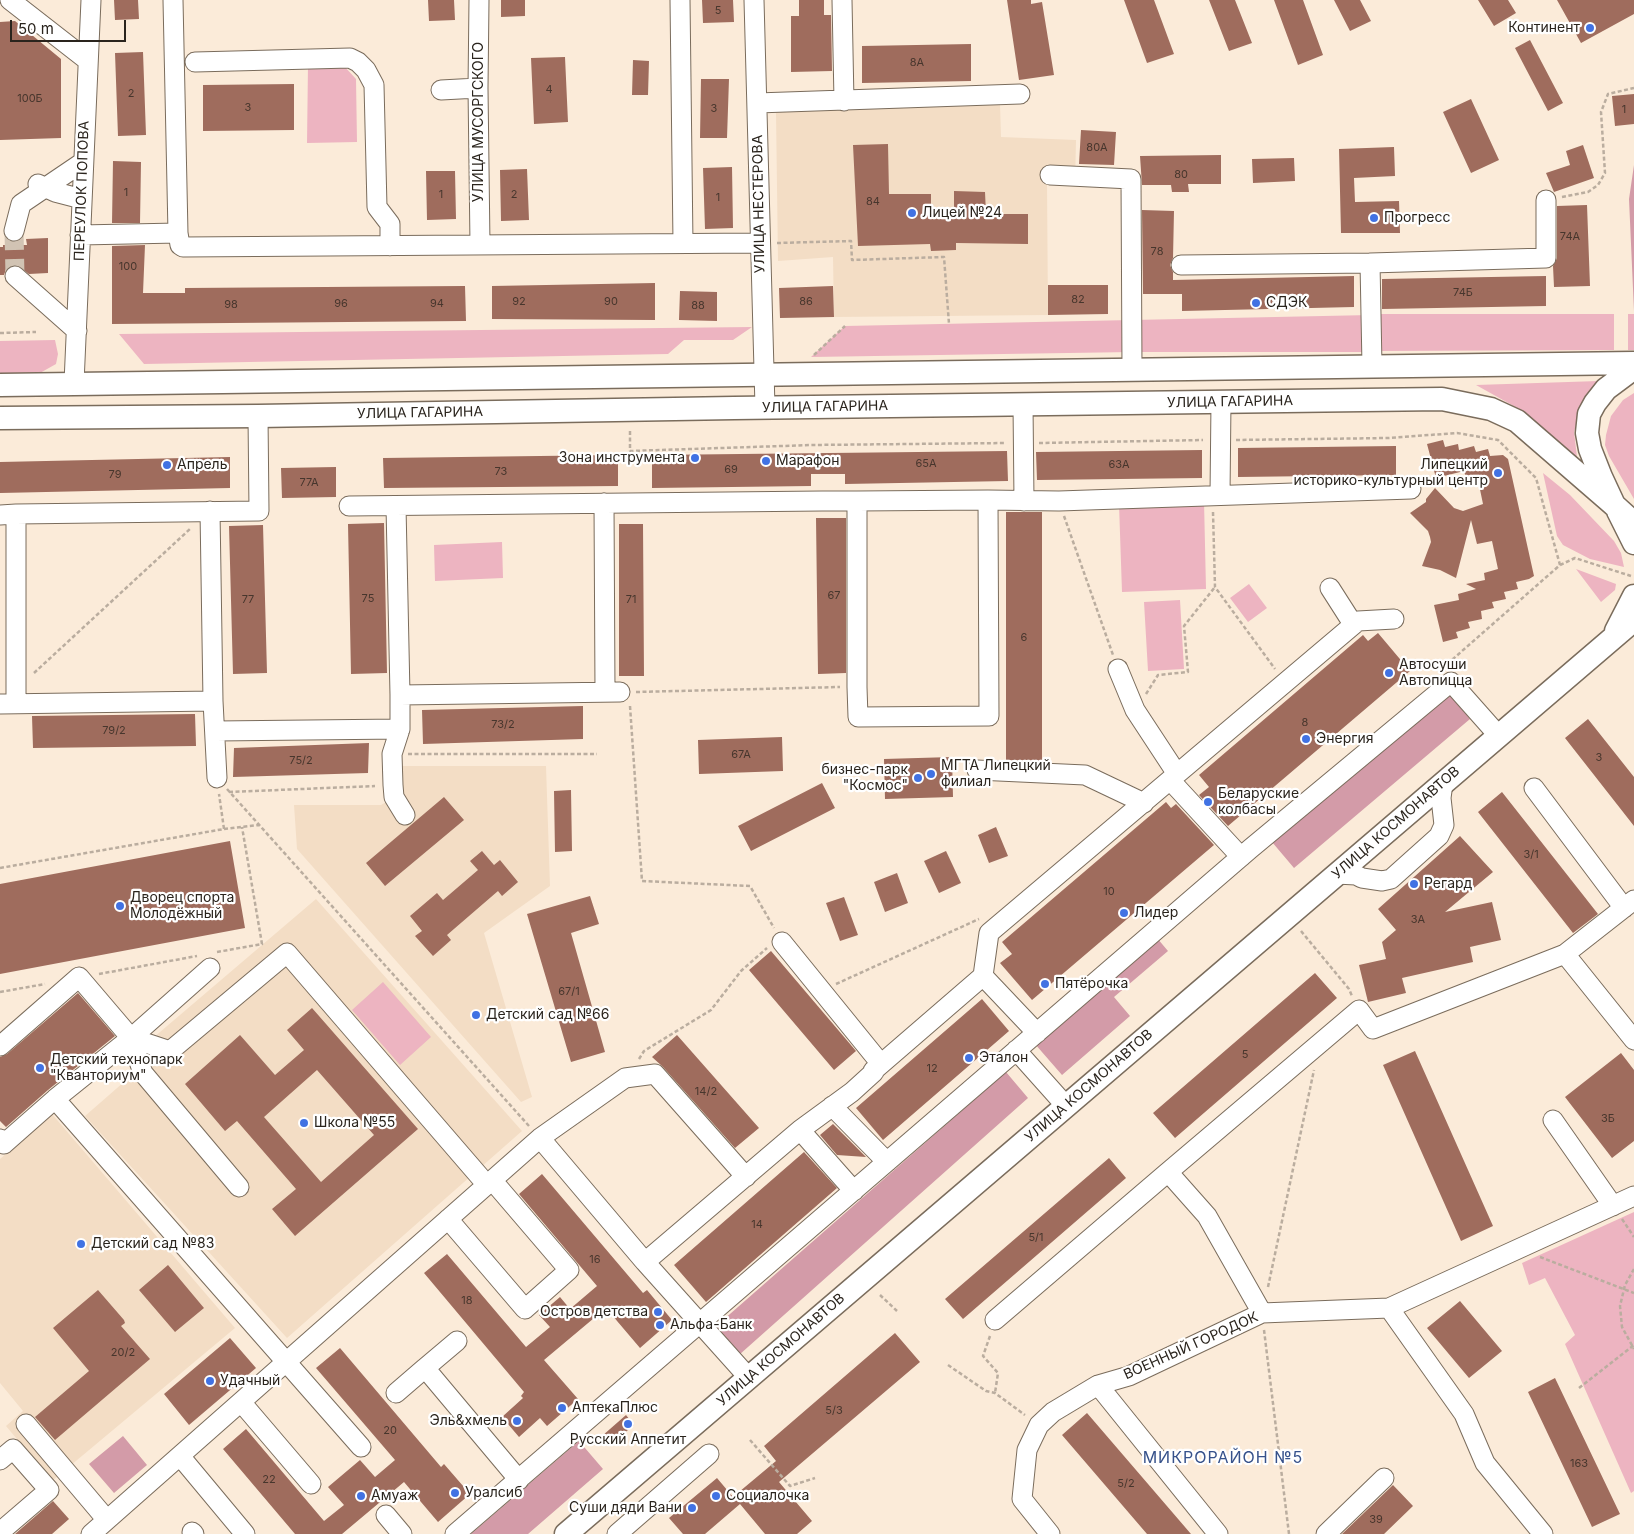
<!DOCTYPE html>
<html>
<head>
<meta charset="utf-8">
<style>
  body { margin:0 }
  #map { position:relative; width:1634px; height:1534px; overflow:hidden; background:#fbebd9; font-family:Inter,sans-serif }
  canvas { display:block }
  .scale { position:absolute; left:10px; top:20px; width:116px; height:22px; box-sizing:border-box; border:2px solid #2a241d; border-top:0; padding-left:6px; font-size:15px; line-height:18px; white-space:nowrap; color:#2a241d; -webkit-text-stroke:4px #fff; paint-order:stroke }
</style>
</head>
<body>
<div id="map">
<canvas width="1634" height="1534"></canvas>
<div class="scale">50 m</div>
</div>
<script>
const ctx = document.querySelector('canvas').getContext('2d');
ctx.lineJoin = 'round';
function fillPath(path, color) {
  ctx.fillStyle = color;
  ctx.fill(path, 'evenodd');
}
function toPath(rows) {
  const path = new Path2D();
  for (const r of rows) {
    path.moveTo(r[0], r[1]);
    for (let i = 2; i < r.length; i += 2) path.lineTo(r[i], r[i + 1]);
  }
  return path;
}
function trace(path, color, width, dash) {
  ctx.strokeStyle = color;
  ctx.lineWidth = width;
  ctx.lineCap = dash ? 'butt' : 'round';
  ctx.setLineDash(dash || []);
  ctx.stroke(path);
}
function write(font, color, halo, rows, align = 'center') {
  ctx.font = font + ' Inter,sans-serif';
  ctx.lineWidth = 4.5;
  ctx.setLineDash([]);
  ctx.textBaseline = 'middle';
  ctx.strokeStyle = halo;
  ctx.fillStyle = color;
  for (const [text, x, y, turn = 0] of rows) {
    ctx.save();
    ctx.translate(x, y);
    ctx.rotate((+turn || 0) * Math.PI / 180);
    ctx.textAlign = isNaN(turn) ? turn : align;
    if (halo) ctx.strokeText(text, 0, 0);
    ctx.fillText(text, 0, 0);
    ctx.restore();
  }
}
const built = toPath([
  [1000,104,1001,137,1076,140,1075,184,1047,184,1048,315,834,317,833,257,778,261,776,112,814,109],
  [398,766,546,766,550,886,484,933,532,1097,521,1102,297,849,294,805,381,805,401,793],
  [316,899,522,1131,287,1338,85,1116,132,1075,153,1038],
  [52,1114,235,1328,52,1481,6,1426,23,1411,0,1383,0,1159]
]);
const green = toPath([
  [308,65,344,66,356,79,357,142,307,143],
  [1380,314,1614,314,1614,350,1380,351],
  [1628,314,1634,314,1634,350,1628,350],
  [1371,315,1372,352,1132,352,811,357,845,326],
  [752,327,733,340,684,340,668,354,144,364,119,334],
  [55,340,58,354,56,364,40,373,0,373,0,341],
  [1599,381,1582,404,1574,432,1577,457,1521,410,1476,385],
  [1634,393,1634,499,1609,456,1605,445,1606,435,1611,416,1623,400],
  [1543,473,1570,495,1614,541,1621,553,1624,567,1590,559,1563,545,1557,536],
  [1204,501,1206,589,1122,592,1119,504],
  [502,542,503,578,435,581,434,545],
  [1576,569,1616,584,1615,590,1601,602],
  [1249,584,1267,608,1248,622,1230,598],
  [1180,600,1184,669,1148,671,1144,602],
  [383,982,431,1037,400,1065,352,1010],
  [1634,1212,1634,1491,1631,1493,1565,1344,1575,1335,1545,1278,1529,1285,1522,1263]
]);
const forest = toPath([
  [1634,165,1634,311,1629,199],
  [1448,693,1470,719,1294,868,1272,842],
  [1157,938,1168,951,1114,997,1130,1016,1062,1075,1035,1044],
  [1006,1072,1028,1098,739,1355,714,1328],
  [123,1436,147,1465,114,1493,89,1464],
  [579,1441,603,1469,528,1534,471,1534]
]);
const building = toPath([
  [114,0,138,0,139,19,115,20],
  [428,0,454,0,455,20,429,21],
  [501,0,525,0,525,16,501,17],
  [702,0,733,0,734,22,703,23],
  [799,0,824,0,824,15,831,15,832,71,791,72,791,16,799,16],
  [1007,0,1031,0,1031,4,1042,2,1054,75,1019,80],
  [1124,0,1154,0,1174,54,1147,63],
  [1209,0,1235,0,1252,43,1229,51],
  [1274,0,1303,0,1323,55,1298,65],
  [1334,0,1360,0,1371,21,1350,31],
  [1478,0,1508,0,1516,13,1494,26],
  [1557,0,1634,0,1634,14,1581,43],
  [15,21,61,59,61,138,0,140,0,22],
  [1530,40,1563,103,1548,111,1515,48],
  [971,44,971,81,862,83,862,46],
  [143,52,146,135,118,136,115,53],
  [565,57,568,122,534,124,531,58],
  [633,60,649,61,648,95,632,95],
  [701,79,729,79,727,138,700,138],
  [294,84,294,130,203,131,203,85],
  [1634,94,1634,124,1615,126,1612,96],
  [1471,99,1499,160,1471,173,1443,112],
  [1081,130,1116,132,1114,165,1079,164],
  [888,144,889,194,931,194,931,212,954,211,954,191,985,192,986,214,1028,214,1028,244,956,243,956,250,931,251,930,244,858,246,853,145],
  [1583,145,1594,178,1554,192,1546,173,1570,165,1566,151],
  [1394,147,1395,176,1354,178,1355,202,1399,201,1400,233,1341,233,1339,149],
  [1221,155,1221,184,1188,184,1189,192,1172,192,1171,185,1142,185,1140,156],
  [1294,158,1295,181,1253,183,1252,159],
  [113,161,141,162,140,223,112,223],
  [732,167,733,228,705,229,703,168],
  [527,169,529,220,501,221,500,170],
  [426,171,455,171,456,219,427,220],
  [1587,205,1590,286,1554,287,1553,266,1557,258,1557,206],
  [1142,210,1174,211,1173,258,1170,265,1173,272,1173,280,1354,276,1354,307,1182,311,1182,294,1143,294],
  [48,238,48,273,29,274,17,265,11,266,6,269,4,275,0,275,0,247,3,247,3,245,27,245,26,239],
  [145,245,143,293,185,293,185,288,465,286,466,321,112,324,112,246],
  [1546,276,1546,306,1382,309,1382,279],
  [655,283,655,320,492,319,492,286],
  [1048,285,1108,285,1108,314,1048,315],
  [833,286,834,317,780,318,779,288],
  [680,291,717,292,717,321,679,320],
  [1443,440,1445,447,1458,444,1459,450,1474,446,1476,452,1488,449,1490,456,1503,455,1508,459,1534,576,1529,579,1516,582,1518,589,1504,592,1506,599,1492,602,1494,608,1481,611,1482,619,1468,622,1470,628,1456,632,1458,638,1443,642,1434,605,1459,600,1458,594,1476,589,1466,584,1485,580,1484,573,1498,569,1492,541,1477,544,1471,520,1456,578,1440,570,1422,566,1431,542,1430,537,1428,531,1410,513,1426,502,1426,499,1435,488,1454,508,1463,511,1483,504,1477,475,1466,478,1464,471,1436,478,1427,444],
  [1396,446,1396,475,1238,477,1238,448],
  [1202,450,1202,478,1037,480,1036,452],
  [1007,451,1008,481,845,484,845,474,811,474,811,486,652,488,652,455],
  [618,455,618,486,384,488,383,458],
  [230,457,230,488,0,493,0,462],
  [336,467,336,497,282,498,281,468],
  [1006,512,1042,512,1042,762,1006,760],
  [816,518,846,518,846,673,818,674],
  [384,523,387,673,351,674,348,524],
  [619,524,643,524,644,676,619,676],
  [263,525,267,673,233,674,229,526],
  [1378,633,1410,671,1228,826,1199,795,1209,787,1199,775,1363,635,1368,641],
  [583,706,583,739,423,744,422,710],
  [195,714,196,746,33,748,32,716],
  [1588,719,1634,777,1634,826,1565,738],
  [782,737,783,771,699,774,698,740],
  [369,743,368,773,233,777,234,748],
  [952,757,953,797,885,799,884,759],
  [822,783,835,808,751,851,738,826],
  [571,790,572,851,555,852,554,791],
  [1502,792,1598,914,1573,933,1478,812],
  [444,797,464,820,385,886,366,863],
  [1166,802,1171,808,1176,804,1214,845,1032,1000,1000,963,1012,954,1002,942],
  [996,827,1008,856,989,863,978,835],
  [1460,836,1493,872,1445,912,1492,902,1501,940,1470,947,1473,962,1402,978,1406,993,1368,1002,1359,965,1386,959,1382,942,1396,930,1378,909],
  [230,841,245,928,0,974,0,884],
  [482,851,494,865,500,860,518,882,502,896,498,891,447,935,451,940,433,956,415,936,422,931,410,916,437,893,443,900,478,870,470,861],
  [946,851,961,883,939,893,924,861],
  [897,873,908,903,885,912,874,882],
  [590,896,599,924,571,933,605,1052,571,1062,527,914],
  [844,897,858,935,840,941,826,903],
  [771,951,856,1051,834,1070,749,970],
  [1315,973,1337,998,1175,1138,1153,1113],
  [78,993,115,1036,48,1090,6,1127,0,1121,0,1057,7,1054],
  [982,999,1009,1031,883,1140,856,1108],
  [312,1008,418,1129,295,1236,272,1209,296,1189,237,1121,225,1131,185,1084,240,1035,275,1075,304,1050,287,1030],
  [317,1070,374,1135,321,1182,264,1117],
  [677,1035,759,1128,735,1148,663,1067,652,1057],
  [1415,1051,1493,1226,1461,1241,1383,1065],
  [1621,1053,1634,1070,1634,1141,1612,1158,1565,1097],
  [833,1124,866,1157,837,1155,820,1135],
  [804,1152,837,1188,706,1302,674,1265],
  [1109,1158,1126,1178,963,1319,945,1299],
  [542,1174,643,1293,647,1290,672,1320,640,1348,606,1308,544,1360,578,1399,547,1426,540,1418,519,1437,502,1417,523,1398,521,1396,524,1392,424,1273,447,1254,526,1347,550,1327,539,1315,560,1297,570,1309,597,1286,519,1194],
  [168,1265,204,1308,175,1332,139,1290],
  [98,1290,124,1320,125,1323,121,1326,150,1359,55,1440,35,1417,89,1371,53,1328],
  [1460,1301,1502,1351,1469,1378,1427,1328],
  [895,1333,920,1362,779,1482,812,1521,797,1534,765,1534,740,1504,705,1534,683,1534,669,1518,717,1478,733,1497,776,1461,764,1446],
  [230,1338,256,1368,189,1425,164,1394],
  [340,1348,441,1467,444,1464,470,1494,438,1522,404,1482,342,1534,295,1534,223,1449,246,1429,324,1521,344,1505,328,1487,360,1460,375,1477,395,1460,316,1368],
  [1555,1378,1620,1514,1592,1527,1528,1392],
  [1087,1413,1191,1534,1147,1534,1062,1435],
  [626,1415,634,1425,610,1445,602,1436],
  [1393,1485,1413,1506,1384,1534,1342,1534],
  [53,1501,69,1519,52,1534,15,1534]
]);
const minorTunnel = toPath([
  [14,231,15,276]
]);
const path = toPath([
  [1562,197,1588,192,1598,185,1605,173,1601,112,1608,94,1634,88],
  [777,243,851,241,852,260,944,257,949,324],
  [0,333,36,332],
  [814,355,845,326],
  [630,431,630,451,812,445,1006,443],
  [1236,440,1388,438,1457,433,1498,440,1536,478,1560,565,1445,666],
  [1039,443,1203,440],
  [1213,512,1215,587,1275,669],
  [1064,516,1113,655],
  [1560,565,1575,558,1631,576],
  [34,673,190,529],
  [636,692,840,687],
  [1146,694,1158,675,1188,672,1184,626,1215,587],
  [630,706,642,881,750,886,774,928],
  [408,754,597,754],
  [227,789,529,1126],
  [229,792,375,786],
  [224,829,259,825],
  [0,868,224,829,219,794],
  [1301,931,1349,989,1352,996],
  [217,952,262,944,242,827],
  [99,974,197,956],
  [836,984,979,919],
  [0,992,45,984],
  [639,1059,644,1051,711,1010,741,971,767,948],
  [1622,1219,1634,1237],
  [1540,1257,1634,1293],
  [1634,1269,1625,1285,1620,1306,1622,1327,1634,1349],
  [1268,1287,1314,1070],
  [880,1295,897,1311],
  [1264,1330,1289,1534],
  [990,1336,983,1356,998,1373,995,1393],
  [948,1365,986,1391,995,1393,1025,1415],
  [1579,1388,1634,1345],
  [750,1440,790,1486,815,1478]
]);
const minor = toPath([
  [10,0,87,60],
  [173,0,178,233],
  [479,0,478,88,480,245],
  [680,0,683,243],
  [754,0,765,407],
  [842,0,844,101],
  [195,62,350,58,358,62,366,70,374,85,377,207,390,224,390,246],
  [441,90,478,88],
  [757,103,1020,94],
  [1050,175,1131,179,1132,369],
  [38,184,55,192,82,199],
  [14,231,21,204,83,162],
  [80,235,178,233,180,245,183,247,760,243],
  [1181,265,1370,263],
  [15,276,77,331],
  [1372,366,1370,263,1546,258,1546,200],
  [74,383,91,0],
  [1023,404,1024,501],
  [1220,495,1221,402],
  [988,500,1059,501,1411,489],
  [604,503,605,692],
  [349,506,629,503,822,501,857,501,988,500,989,716,858,717,857,687,857,501],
  [396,506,400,695],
  [210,511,213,701,217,778],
  [16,514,259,511,258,416],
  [0,515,16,514,16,704],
  [1330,588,1353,624],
  [1118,669,1135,710,1177,774],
  [0,704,213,701],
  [400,729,392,754,393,785,394,797,405,815],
  [216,731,400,729,400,695,620,692],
  [977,770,1085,775,1144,803],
  [1170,780,1241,857],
  [1534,788,1624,908],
  [1336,874,1356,875,1362,878,1382,881,1391,879,1439,836,1444,825,1441,798,1443,783],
  [1634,900,1565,954,1634,1040],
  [782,942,881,1064],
  [210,968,131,1038,55,1099,361,1447],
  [983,976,1037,1033],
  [131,1038,143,1073,239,1187],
  [0,1046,79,977,131,1038,170,1051,287,953,487,1185],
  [1016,1050,1066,1106],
  [832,1106,887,1162],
  [1553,1120,1613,1206],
  [800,1130,854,1191],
  [540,1138,645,1262,749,1378],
  [0,1139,4,1144,55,1099],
  [448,1219,525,1309,569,1270,492,1180],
  [645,1262,800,1130,852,1092,874,1072,873,1071,983,976,989,933,1358,621,1394,619],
  [1389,1308,1464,1414,1485,1463,1543,1534],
  [1262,1313,1207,1216,1168,1172,1359,1010,1373,1029,1565,954],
  [995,1320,1168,1172],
  [425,1368,457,1341],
  [1098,1385,1218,1534],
  [396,1393,425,1368,519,1480],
  [241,1402,311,1484],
  [26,1424,107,1520],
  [180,1456,245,1534],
  [0,1460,13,1449,49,1490,0,1532],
  [386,1515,402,1534],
  [192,1532,194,1534],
  [91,1534,540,1138,625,1078,655,1074,746,1177],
  [455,1534,1250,849,1451,682,1498,735],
  [617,1534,709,1454],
  [1050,1534,1022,1499,1027,1450,1039,1425,1053,1412,1098,1385,1129,1376,1262,1313,1389,1308,1634,1196],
  [1326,1534,1384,1478]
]);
const major = toPath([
  [1634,368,1606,389,1595,403,1589,414,1587,433,1590,449,1601,477,1614,505,1634,523],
  [0,385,1634,363],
  [0,418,258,416,734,408,1442,399,1491,409,1517,421,1614,505],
  [1618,511,1634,543],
  [1616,631,1634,596],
  [566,1534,1634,620]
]);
const markers = [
  [1590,28,5,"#4172e3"],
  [912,213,5,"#4172e3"],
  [1374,218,5,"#4172e3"],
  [1256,303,5,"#4172e3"],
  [695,458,5,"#4172e3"],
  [766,461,5,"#4172e3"],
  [167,465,5,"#4172e3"],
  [1498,473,5,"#4172e3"],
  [1389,673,5,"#4172e3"],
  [1306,739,5,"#4172e3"],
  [931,774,5,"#4172e3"],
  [918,778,5,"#4172e3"],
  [1208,802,5,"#4172e3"],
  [1414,884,5,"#4172e3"],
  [120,906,5,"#4172e3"],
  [1124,913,5,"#4172e3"],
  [1045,984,5,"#4172e3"],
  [476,1015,5,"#4172e3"],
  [969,1058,5,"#4172e3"],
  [40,1068,5,"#4172e3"],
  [304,1123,5,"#4172e3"],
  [81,1244,5,"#4172e3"],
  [658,1312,5,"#4172e3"],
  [660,1325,5,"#4172e3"],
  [210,1381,5,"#4172e3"],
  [562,1408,5,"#4172e3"],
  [517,1421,5,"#4172e3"],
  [628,1424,5,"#4172e3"],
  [455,1493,5,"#4172e3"],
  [361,1496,5,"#4172e3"],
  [716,1496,5,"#4172e3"],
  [692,1508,5,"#4172e3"]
];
const numberNames = [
  ["5",718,11],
  ["8А",917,63],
  ["4",549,90],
  ["2",131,94],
  ["100Б",30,99],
  ["3",248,108],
  ["3",714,109],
  ["1",1624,110],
  ["80А",1097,148],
  ["80",1181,175],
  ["1",126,193],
  ["1",441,195],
  ["2",514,195],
  ["1",718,198],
  ["84",873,202],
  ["74А",1570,237],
  ["78",1157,252],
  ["100",128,267],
  ["74Б",1463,293],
  ["82",1078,300],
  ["92",519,302],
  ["90",611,302],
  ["86",806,302],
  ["96",341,304],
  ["94",437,304],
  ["98",231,305],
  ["88",698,306],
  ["65А",926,464],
  ["63А",1119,465],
  ["69",731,470],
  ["73",501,472],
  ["79",115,475],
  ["77А",309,483],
  ["67",834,596],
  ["75",368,599],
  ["77",248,600],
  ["71",631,600],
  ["6",1024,638],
  ["8",1305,723],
  ["73/2",503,725],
  ["79/2",114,731],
  ["67А",741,755],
  ["3",1599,758],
  ["75/2",301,761],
  ["3/1",1531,855],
  ["10",1109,892],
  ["3А",1418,920],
  ["67/1",569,992],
  ["5",1245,1055],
  ["12",932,1069],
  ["14/2",706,1092],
  ["3Б",1608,1119],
  ["14",757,1225],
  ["5/1",1036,1238],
  ["16",595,1260],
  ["18",467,1301],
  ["20/2",123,1353],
  ["5/3",834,1411],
  ["20",390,1431],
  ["163",1579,1464],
  ["22",269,1480],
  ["5/2",1126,1484],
  ["39",1376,1520]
];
const poiNames = [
  ["Континент",1580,28,"right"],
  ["Лицей №24",922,213],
  ["Прогресс",1384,218],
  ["СДЭК",1266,303],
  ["Зона инструмента",685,458,"right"],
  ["Марафон",776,461],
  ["Апрель",177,465],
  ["Липецкий",1488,465,"right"],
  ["историко-культурный центр",1488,481,"right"],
  ["Автосуши",1399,665],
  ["Автопицца",1399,681],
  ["Энергия",1316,739],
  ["МГТА Липецкий",941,766],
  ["филиал",941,782],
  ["бизнес-парк",908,770,"right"],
  ["\"Космос\"",908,786,"right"],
  ["Беларуские",1218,794],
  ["колбасы",1218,810],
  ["Регард",1424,884],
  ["Дворец спорта",130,898],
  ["Молодёжный",130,914],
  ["Лидер",1134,913],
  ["Пятёрочка",1055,984],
  ["Детский сад №66",486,1015],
  ["Эталон",979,1058],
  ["Детский технопарк",50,1060],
  ["\"Кванториум\"",50,1076],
  ["Школа №55",314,1123],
  ["Детский сад №83",91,1244],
  ["Остров детства",648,1312,"right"],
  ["Альфа-Банк",670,1325],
  ["Удачный",220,1381],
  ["АптекаПлюс",572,1408],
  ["Эль&хмель",507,1421,"right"],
  ["Русский Аппетит",628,1440,"center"],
  ["Уралсиб",465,1493],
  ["Амуаж",371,1496],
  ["Социалочка",726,1496],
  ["Суши дяди Вани",682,1508,"right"]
];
const streetNames = [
  ["УЛИЦА МУСОРГСКОГО",479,122,-90],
  ["ПЕРЕУЛОК ПОПОВА",82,191,-88],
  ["УЛИЦА НЕСТЕРОВА",759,204,-91],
  ["УЛИЦА ГАГАРИНА",1230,402,-1],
  ["УЛИЦА ГАГАРИНА",825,407,-1],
  ["УЛИЦА ГАГАРИНА",420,413,-1],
  ["УЛИЦА КОСМОНАВТОВ",1396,823,-41],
  ["УЛИЦА КОСМОНАВТОВ",1089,1086,-41],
  ["ВОЕННЫЙ ГОРОДОК",1191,1346,-24],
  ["УЛИЦА КОСМОНАВТОВ",781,1350,-41]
];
const quarterNames = [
  ["МИКРОРАЙОН №5",1223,1458]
];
fillPath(built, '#f3ddc5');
fillPath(green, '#edb4c1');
fillPath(forest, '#d39ba8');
fillPath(building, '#9f6c5d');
trace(minorTunnel, '#d1c3b3', 19, [19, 9]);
trace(minor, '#7a6c5c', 21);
trace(major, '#7a6c5c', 25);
trace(path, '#baad9f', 2.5, [4, 2.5]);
trace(minor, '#fff', 19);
trace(major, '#fff', 22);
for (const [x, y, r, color] of markers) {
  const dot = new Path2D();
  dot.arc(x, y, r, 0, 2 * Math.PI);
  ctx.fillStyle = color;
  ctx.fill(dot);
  trace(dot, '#fff', 2);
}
write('11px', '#47362d', null, numberNames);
write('14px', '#2a241d', '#fff', poiNames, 'left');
write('14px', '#2a241d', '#fff', streetNames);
ctx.letterSpacing = '1px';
write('16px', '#37528b', '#fff', quarterNames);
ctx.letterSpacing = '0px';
</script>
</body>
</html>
